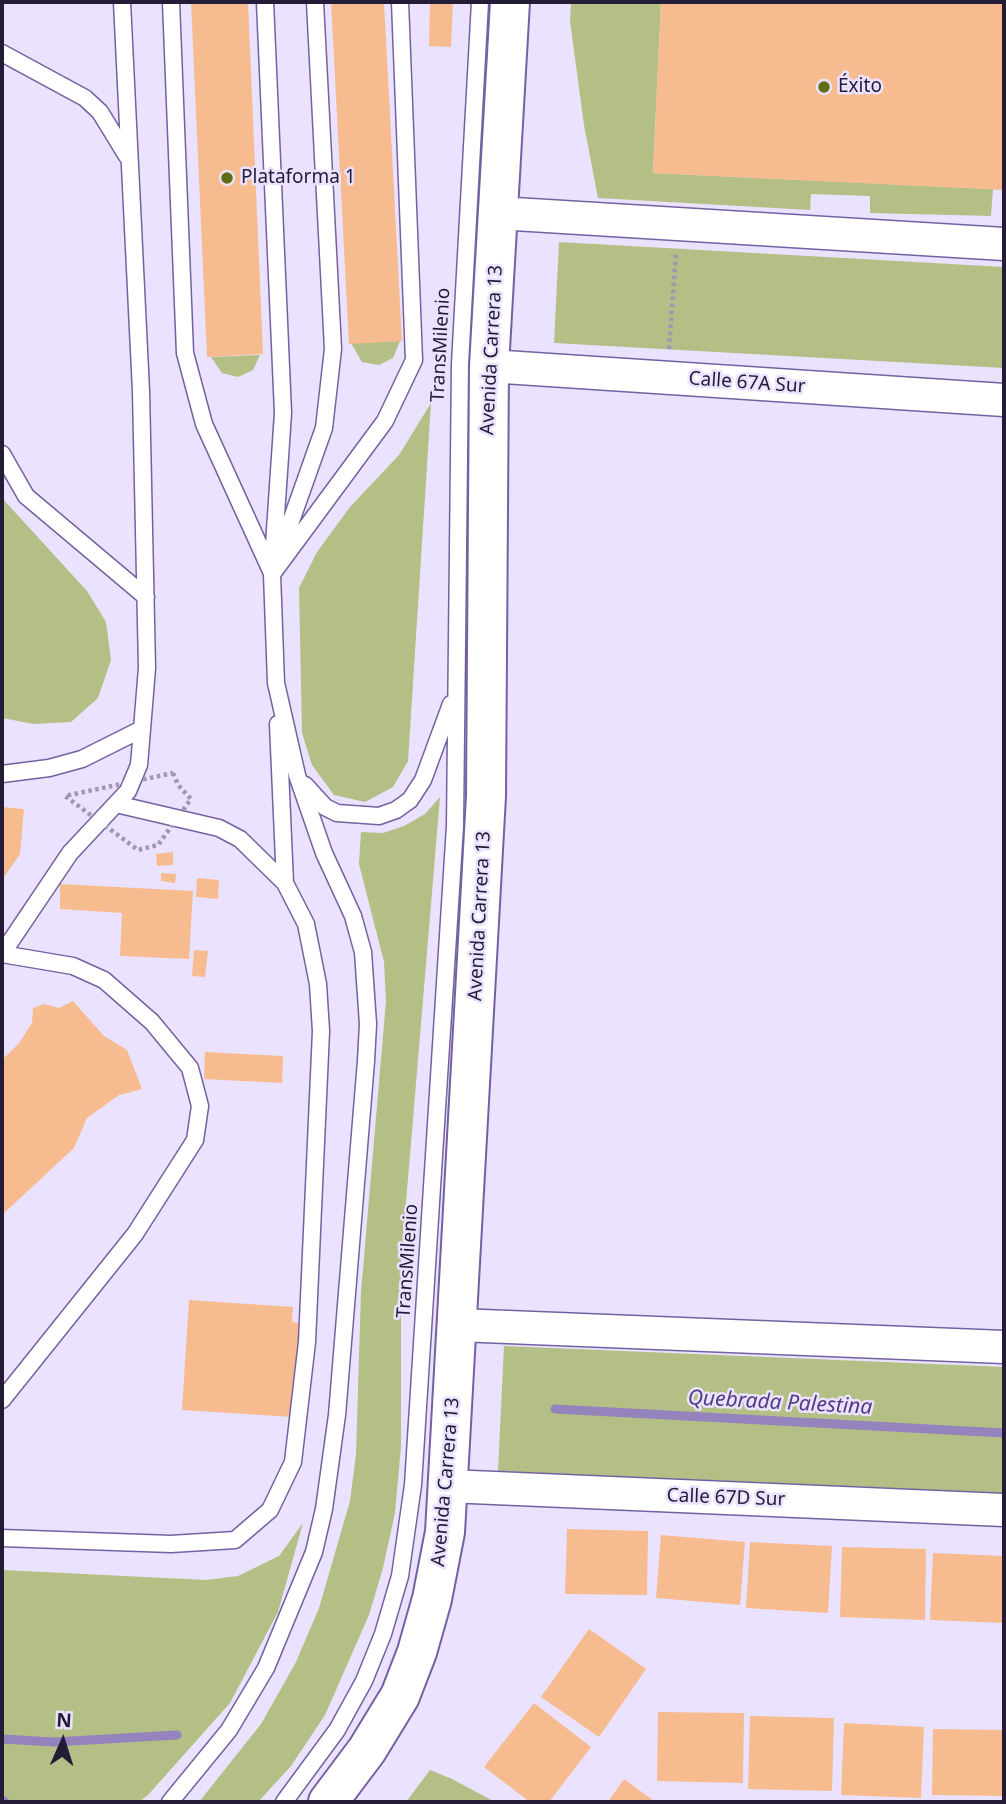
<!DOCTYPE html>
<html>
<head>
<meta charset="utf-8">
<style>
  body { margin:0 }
  #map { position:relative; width:1006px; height:1804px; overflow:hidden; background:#eae2ff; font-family:"Noto Sans",sans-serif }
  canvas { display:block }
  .frame { position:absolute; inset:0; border:4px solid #241c36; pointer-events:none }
  .north { position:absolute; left:28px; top:1706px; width:70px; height:70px; -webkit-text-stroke:5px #eae2ff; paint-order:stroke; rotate:3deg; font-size:19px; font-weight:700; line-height:28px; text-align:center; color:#241c36 }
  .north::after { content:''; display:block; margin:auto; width:24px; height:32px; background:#241c36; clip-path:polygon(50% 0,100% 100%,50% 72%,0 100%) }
</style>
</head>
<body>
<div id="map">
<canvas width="1006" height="1804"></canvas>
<div class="frame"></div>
<div class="north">N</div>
</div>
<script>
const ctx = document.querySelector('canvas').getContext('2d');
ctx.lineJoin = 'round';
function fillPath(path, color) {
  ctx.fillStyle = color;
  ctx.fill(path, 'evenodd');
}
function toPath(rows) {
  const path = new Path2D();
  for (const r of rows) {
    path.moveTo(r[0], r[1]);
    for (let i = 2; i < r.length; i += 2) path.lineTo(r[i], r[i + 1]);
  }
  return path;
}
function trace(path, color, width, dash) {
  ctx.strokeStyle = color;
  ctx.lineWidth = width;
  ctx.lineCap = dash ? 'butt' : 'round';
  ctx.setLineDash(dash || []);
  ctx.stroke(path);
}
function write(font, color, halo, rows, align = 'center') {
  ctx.font = font + ' "Noto Sans",sans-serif';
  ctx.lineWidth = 5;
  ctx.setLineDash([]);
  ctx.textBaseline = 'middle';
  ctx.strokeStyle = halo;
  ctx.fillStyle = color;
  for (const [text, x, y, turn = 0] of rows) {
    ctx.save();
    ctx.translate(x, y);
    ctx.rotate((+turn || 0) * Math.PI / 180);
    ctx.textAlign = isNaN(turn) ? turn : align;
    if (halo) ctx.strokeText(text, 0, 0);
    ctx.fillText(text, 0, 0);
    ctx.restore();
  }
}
const green = toPath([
  [571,2,661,2,653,173,993,189,991,216,870,213,870,196,811,194,810,210,598,198,584,125,570,21],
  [559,242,1004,267,1004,368,554,343],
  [400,341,393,358,379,365,362,362,351,343],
  [260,355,253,370,238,377,222,373,211,357],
  [431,403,408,761,393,787,365,802,334,795,312,765,302,733,299,588,317,552,350,507,399,455],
  [2,498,87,591,106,622,111,660,98,698,71,722,34,724,2,718],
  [440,797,401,1262,401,1446,395,1513,383,1568,369,1615,325,1715,291,1766,258,1802,199,1802,261,1724,296,1662,319,1608,350,1501,356,1454,361,1292,386,1001,384,962,359,864,361,832,383,833,404,826,425,814],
  [504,1346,1004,1367,1004,1493,498,1471],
  [303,1523,278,1612,230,1703,148,1795,139,1802,2,1802,2,1570,207,1580,238,1576,279,1556],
  [430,1770,452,1779,495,1802,406,1802]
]);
const stream = toPath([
  [555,1409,1004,1433],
  [2,1739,54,1742,177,1735],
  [2,1800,5,1802]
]);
const building = toPath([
  [191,2,248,2,263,354,207,357],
  [331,2,384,2,402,341,349,344],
  [430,2,453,2,451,47,429,46],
  [661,2,1004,2,1004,190,653,173],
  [2,807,24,809,20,854,2,880],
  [173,852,173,865,157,866,156,854],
  [161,873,176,874,175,883,161,881],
  [197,878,219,880,218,899,196,897],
  [60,884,193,891,189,959,120,956,122,913,60,909],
  [194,950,208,951,205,977,192,976],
  [73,1001,104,1036,127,1050,142,1089,119,1095,87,1118,74,1148,2,1215,2,1060,19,1043,32,1023,33,1008,44,1004,59,1008],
  [205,1052,283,1056,282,1083,204,1079],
  [189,1300,293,1307,292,1322,299,1323,293,1417,182,1410],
  [567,1529,648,1531,647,1595,565,1594],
  [661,1535,745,1542,740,1605,656,1598],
  [750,1542,832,1546,828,1613,746,1608],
  [842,1547,926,1549,925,1620,840,1617],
  [933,1553,1004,1556,1004,1623,930,1620],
  [589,1629,646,1669,599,1737,541,1697],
  [534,1703,591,1747,549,1802,530,1802,484,1767],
  [658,1712,744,1713,743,1783,657,1781],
  [750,1716,834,1718,832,1791,748,1789],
  [844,1723,924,1727,921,1798,841,1795],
  [933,1729,1004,1730,1004,1796,932,1795],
  [624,1779,654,1801,653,1802,608,1802]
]);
const path = toPath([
  [669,349,676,253],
  [173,773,178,785,191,799,158,845,138,850,65,796,173,773]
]);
const service = toPath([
  [171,2,185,353,204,424,271,571],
  [2,53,85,98,100,112,127,156],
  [2,454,26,496,146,597],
  [279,555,324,428,333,349,315,2],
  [272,574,385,421,414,360,400,2],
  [2,774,49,768,82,759,142,729,147,668,141,391,122,2],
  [305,785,325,807,337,813,379,816,396,810,410,800,423,780,451,704],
  [116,804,219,828,240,839,285,883],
  [2,954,73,966,104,980,152,1022,190,1068,200,1106,195,1140,135,1234,2,1400],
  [2,954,70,853,128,791,139,765,142,729],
  [2,1538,171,1544,235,1540,270,1510,293,1462,307,1342,321,1031,318,984,306,924,285,883,278,724],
  [170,1802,229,1730,266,1668,314,1552,324,1509,337,1415,366,1061,368,1024,363,952,353,916,324,853,297,775,276,683,272,574,283,413,265,2],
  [284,1802,337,1730,364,1681,383,1634,400,1576,413,1485,455,826,460,364,480,2]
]);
const minor = toPath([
  [498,213,1004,244],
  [489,366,1004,400],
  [458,1325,1004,1347],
  [448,1486,1004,1510]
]);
const primary = toPath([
  [328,1802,367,1750,400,1696,417,1652,432,1599,445,1532,486,796,489,366,510,2]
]);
const markers = [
  [824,87,7,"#616d15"],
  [227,178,7,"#616d15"]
];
const poiNames = [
  ["Éxito",838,87],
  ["Plataforma 1",241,178]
];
const streetNames = [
  ["TransMilenio",441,345,-87],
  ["Avenida Carrera 13",492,350,-87],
  ["Calle 67A Sur",747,383,4],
  ["Avenida Carrera 13",480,916,-87],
  ["TransMilenio",408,1261,-86],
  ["Avenida Carrera 13",446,1482,-85],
  ["Calle 67D Sur",726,1498,2]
];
const waterNames = [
  ["Quebrada Palestina",780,1403,3]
];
fillPath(green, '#b3bf85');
trace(stream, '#9483bd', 9);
fillPath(building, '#f6bc90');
trace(service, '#7561a1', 19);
trace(minor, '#7561a1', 35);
trace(primary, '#7561a1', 42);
trace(path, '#9f97b3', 4.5, [3.5, 3.5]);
trace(service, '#fff', 16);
trace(minor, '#fff', 32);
trace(primary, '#fff', 38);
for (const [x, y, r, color] of markers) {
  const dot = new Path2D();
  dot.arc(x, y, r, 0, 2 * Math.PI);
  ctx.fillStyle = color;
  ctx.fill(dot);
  trace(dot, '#eae2ff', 2.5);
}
write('19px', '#241c36', '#eae2ff', poiNames, 'left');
write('19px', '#241c36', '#eae2ff', streetNames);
write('italic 21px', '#543a83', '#eae2ff', waterNames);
</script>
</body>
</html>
